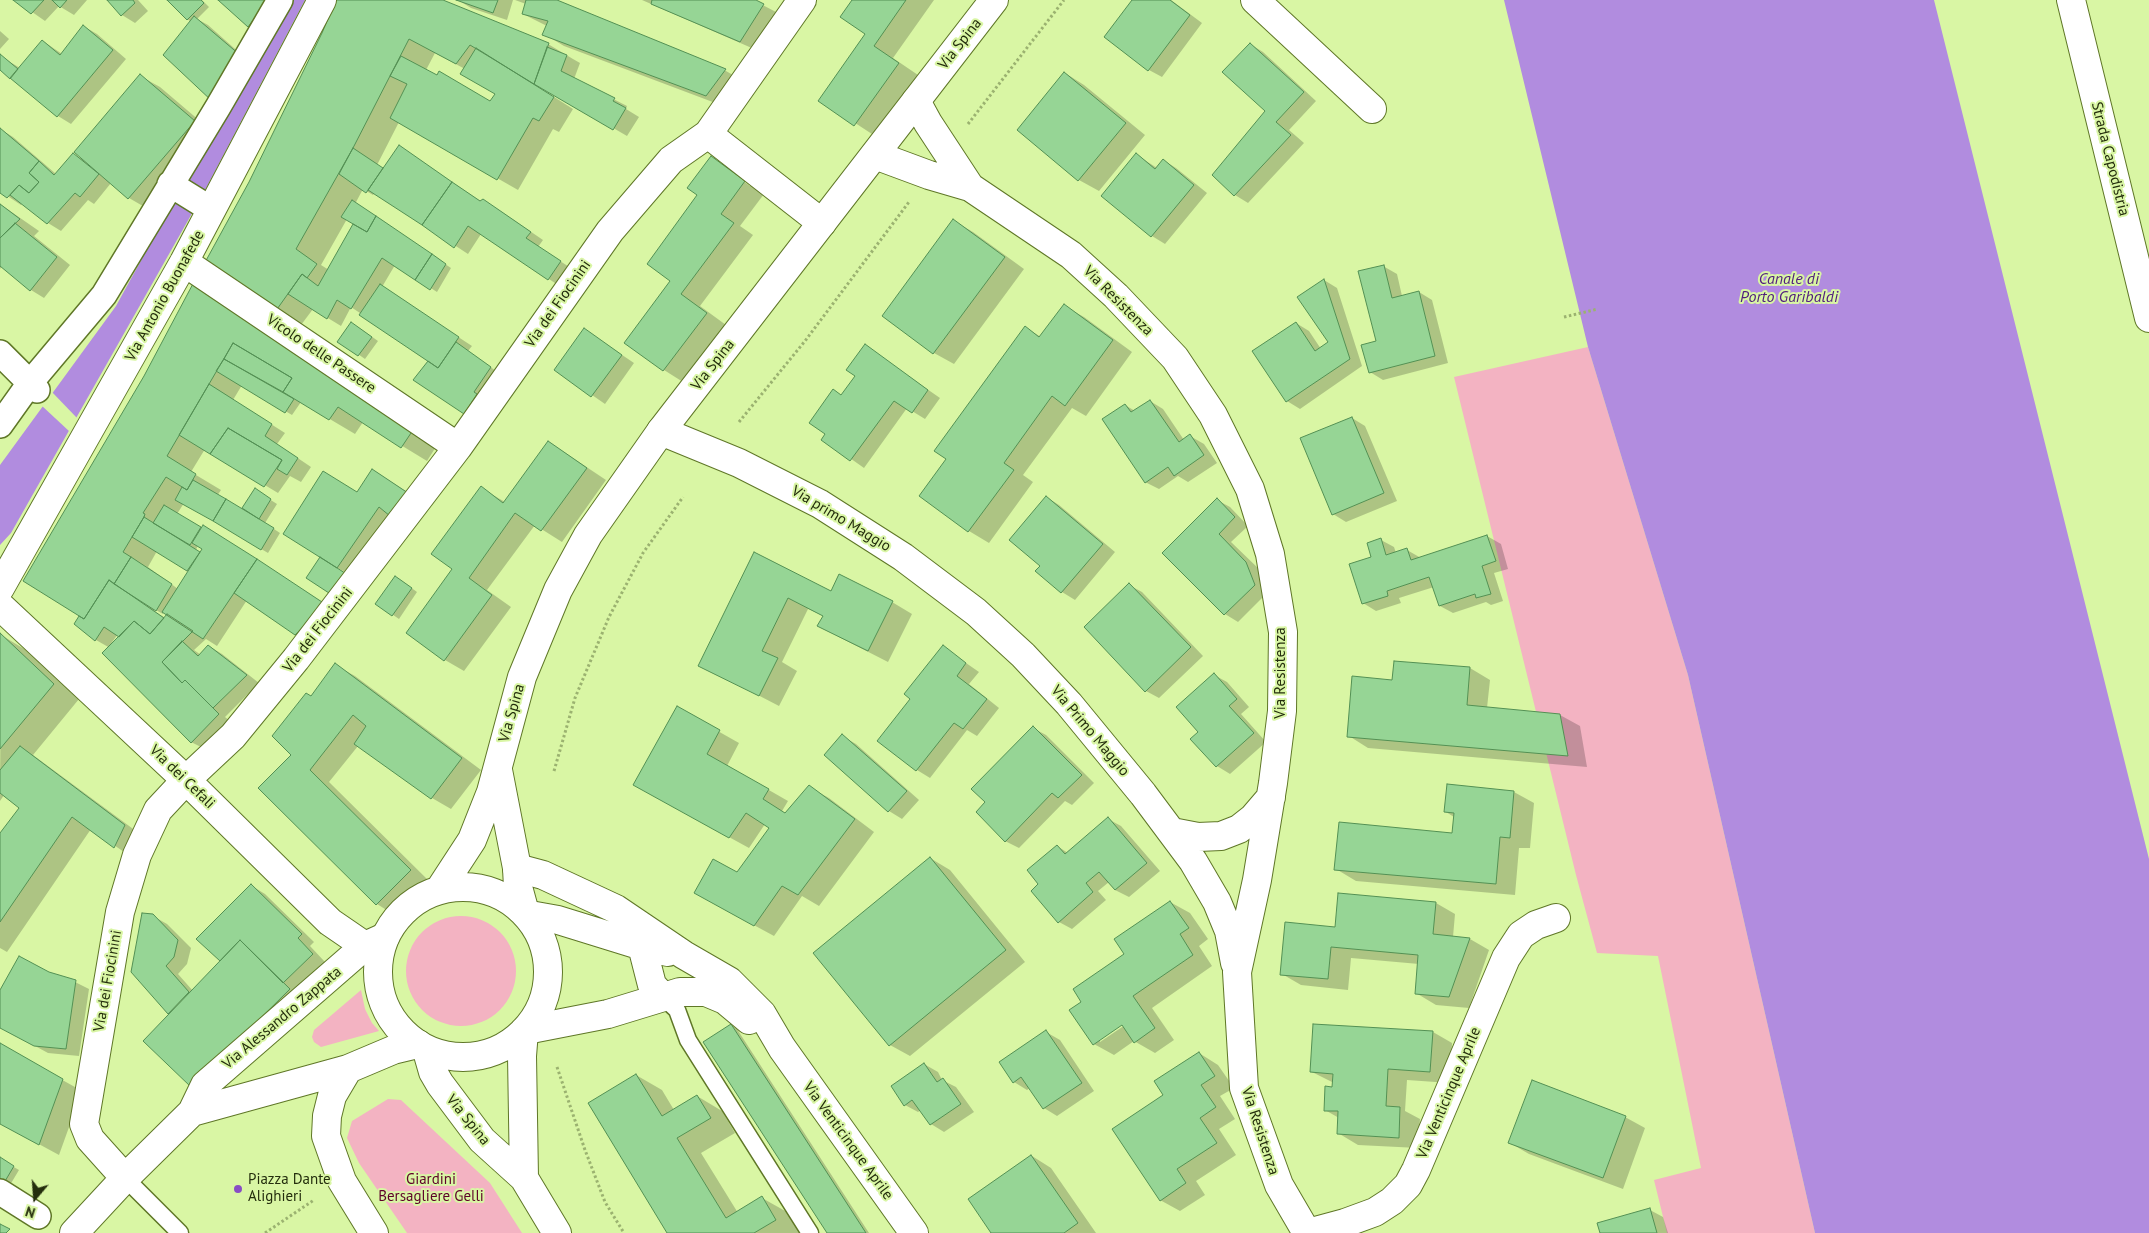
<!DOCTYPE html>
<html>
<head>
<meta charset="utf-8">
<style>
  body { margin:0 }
  #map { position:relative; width:2149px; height:1233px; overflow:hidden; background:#d9f6a4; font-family:"PT Sans",sans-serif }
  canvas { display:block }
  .north { position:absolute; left:10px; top:1173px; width:50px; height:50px; -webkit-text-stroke:4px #d9f6a4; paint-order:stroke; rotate:198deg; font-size:14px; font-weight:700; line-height:20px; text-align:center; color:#242e0d }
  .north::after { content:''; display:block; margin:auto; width:18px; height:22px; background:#242e0d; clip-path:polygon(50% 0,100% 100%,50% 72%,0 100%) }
</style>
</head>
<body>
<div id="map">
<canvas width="2149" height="1233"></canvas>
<div class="north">N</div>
</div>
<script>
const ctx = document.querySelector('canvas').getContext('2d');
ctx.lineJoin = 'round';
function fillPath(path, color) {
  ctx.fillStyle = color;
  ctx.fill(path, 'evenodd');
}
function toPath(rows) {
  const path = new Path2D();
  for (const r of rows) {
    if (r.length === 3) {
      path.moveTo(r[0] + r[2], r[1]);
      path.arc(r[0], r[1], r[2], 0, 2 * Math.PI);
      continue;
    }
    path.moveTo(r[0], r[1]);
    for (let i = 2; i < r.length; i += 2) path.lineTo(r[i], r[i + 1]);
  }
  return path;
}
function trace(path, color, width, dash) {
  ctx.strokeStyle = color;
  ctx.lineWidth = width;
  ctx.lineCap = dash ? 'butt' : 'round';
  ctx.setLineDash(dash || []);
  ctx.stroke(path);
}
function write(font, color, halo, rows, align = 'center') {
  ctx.font = font + ' "PT Sans",sans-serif';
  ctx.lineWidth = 4;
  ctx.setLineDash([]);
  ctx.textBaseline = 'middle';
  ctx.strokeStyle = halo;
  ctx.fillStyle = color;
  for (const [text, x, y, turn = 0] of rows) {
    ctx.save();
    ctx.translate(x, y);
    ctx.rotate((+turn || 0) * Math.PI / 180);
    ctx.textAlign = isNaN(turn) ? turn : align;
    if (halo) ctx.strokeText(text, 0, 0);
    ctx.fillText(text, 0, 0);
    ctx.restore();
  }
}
const green = toPath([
  [1588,347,1688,675,1815,1233,1667,1233,1654,1180,1701,1168,1658,956,1597,953,1576,875,1454,377],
  [461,971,55],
  [361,990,365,1009,372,1023,379,1031,321,1047,314,1042,312,1037,314,1030],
  [388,1099,401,1100,490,1183,522,1233,407,1233,359,1163,347,1138,352,1121]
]);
const water = toPath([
  [284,0,305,0,203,194,11,533,0,545,0,465,116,306],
  [1504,0,1934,0,2149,859,2149,1233,1815,1233,1688,675,1588,347]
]);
const pier = toPath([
  [51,391,77,418,70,432,41,405]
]);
const shadow = toPath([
  [15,0,87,0,74,15,59,6,45,21],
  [109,0,138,0,148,11,135,23,122,15],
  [169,0,202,0,209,7,197,19,208,25,252,64,187,19],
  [337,0,440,0,548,44,573,59,580,63,574,79,627,106,626,109,639,117,627,136,541,86,540,88,573,109,559,132,553,129,518,190,399,122,377,165,384,169,399,147,482,202,483,200,496,208,543,240,538,247,574,270,561,287,481,234,468,254,375,193,373,195,363,189,355,204,451,268,437,292,395,265,382,287,472,346,468,351,503,376,478,421,464,413,430,360,351,307,341,326,313,309,301,325,276,311,250,182,323,34],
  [435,53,465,69,496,94,491,102,426,70],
  [347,219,373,234,329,270,321,265],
  [458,0,513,0,507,20,471,8],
  [515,0,550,0,726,71,745,82,726,107,564,46,544,34,547,26,523,14,526,4],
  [642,0,753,0,776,12,754,49],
  [854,0,934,0,893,58,918,75,875,136,820,100,867,34],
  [1133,0,1171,0,1202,23,1162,77,1149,70],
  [83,26,97,34,126,59,71,124,58,116,0,69,0,56,20,68,43,41,62,54],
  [0,31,9,39,0,49],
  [1250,44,1263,52,1316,101,1289,130,1304,143,1248,203,1235,195,1213,175,1266,111],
  [1065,73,1084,85,1145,135,1099,191,1079,180],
  [140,76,160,87,214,133,148,209,129,198,111,183,94,204,88,200,61,231,48,223,23,203,21,205,0,191,0,129,13,137,56,174,73,154,82,159],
  [1137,155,1157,168,1163,160,1176,168,1207,193,1165,244,1152,236,1103,196],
  [711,158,731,169,764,194,740,226,753,235,700,306,726,325,683,382,664,370,626,343,671,281],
  [729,168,751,184,750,186,729,171],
  [0,204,39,231,34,236,70,265,44,298,31,290,2,266,0,269],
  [954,221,973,232,1024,269,954,364,934,353,884,316],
  [1383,266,1397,274,1402,296,1419,292,1432,300,1448,363,1383,380,1370,372,1377,342],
  [1324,280,1337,288,1362,366,1300,409,1287,401,1296,323,1309,331,1321,349,1330,343],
  [195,281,439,442,427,461,363,422,355,434,301,402,292,415,242,385,233,400,285,433,277,444,311,467,301,482,290,476,278,493,205,449,191,472,221,490,217,496,242,510,255,490,277,504,265,523,280,533,268,553,184,503,177,514,337,612,309,642,247,600,217,646,206,639,194,650,201,655,209,646,222,654,259,683,225,717,231,722,205,749,191,742,110,648,96,640,89,623,145,377],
  [198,545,204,549,201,553,196,550],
  [157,551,189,571,178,589,148,567],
  [154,609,163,614,164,612,168,614,165,618,153,610],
  [118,634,121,636,110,645],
  [1064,306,1084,317,1132,352,1086,416,1072,408,1023,475,1033,482,989,543,969,531,920,496,947,459,1026,328,1041,337],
  [358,327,378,341,365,359,339,341],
  [585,330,634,363,605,404,556,370],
  [865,346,940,398,925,419,907,408,864,468,823,439,827,434,842,396,856,376],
  [1150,401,1163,409,1184,440,1190,436,1204,444,1217,463,1188,482,1178,476,1159,489,1145,482,1125,405,1135,411],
  [1352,418,1365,426,1397,501,1346,522,1333,514],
  [549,442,606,480,562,542,535,525,487,590,511,607,464,671,445,660,454,569,481,488,505,502],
  [373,470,407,492,351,575,320,559],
  [1046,497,1059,505,1115,552,1075,600,1062,592,1041,566],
  [1217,500,1230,507,1248,526,1231,542,1260,570,1267,593,1238,622,1225,614,1164,553],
  [1487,536,1501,544,1508,569,1494,573,1503,601,1491,605,1486,602,1453,613,1440,606,1434,587,1399,598,1401,603,1376,611,1363,603,1373,558,1381,540,1394,547,1396,553,1407,550,1421,558],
  [755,554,832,593,892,602,912,614,888,662,839,637,824,616,808,609,782,662,797,671,779,706,700,665],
  [402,581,417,592,399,619,377,604],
  [1129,585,1142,592,1203,656,1159,698,1146,691],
  [1,635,26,650,79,699,33,755,144,837,134,859,91,829,7,952,0,948,0,835,20,807,4,795,0,801],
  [943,647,979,672,969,684,999,708,977,736,967,730,930,778,917,770,879,741,912,698],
  [335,665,355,676,481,770,451,809,432,798,358,746,329,782,430,882,396,916,377,904,292,755,311,697],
  [1470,668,1490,680,1487,708,1560,715,1580,726,1587,767,1368,748,1349,736,1394,681],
  [1214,675,1227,682,1249,707,1241,714,1266,742,1230,774,1217,766,1200,732],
  [677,708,739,743,727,766,788,801,782,811,786,814,809,787,829,798,874,832,819,906,802,896,774,936,715,904,771,828,765,824,749,848,654,796],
  [1033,728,1046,735,1094,783,1072,805,1065,801,1019,848,1005,841,987,802],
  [842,736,856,744,919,800,902,819,889,811,825,755],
  [1448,786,1514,792,1534,803,1530,848,1519,848,1515,895,1356,881,1336,869,1453,834,1454,817,1446,812],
  [1108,819,1121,826,1160,871,1129,897,1115,890,1109,882,1098,891,1106,900,1072,929,1059,922,1040,884,1057,846,1068,853],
  [930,858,950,870,1025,962,910,1056,890,1045],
  [252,886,265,894,314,942,310,946,325,962,297,989,212,1097,169,1013,153,916,167,924,191,948,187,964,178,974,193,991,222,961],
  [1170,902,1190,913,1208,939,1199,946,1212,966,1152,1008,1174,1040,1155,1053,1134,1041,1114,1055,1094,1044,1126,954],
  [1126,1021,1128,1023,1100,1042,1100,1039],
  [1436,903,1455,914,1453,937,1470,939,1489,950,1469,1008,1436,1005,1416,993,1419,964,1351,958,1348,990,1301,985,1282,974,1336,928],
  [75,982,89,989,79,1056,48,1053,0,1027,0,993],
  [731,1025,737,1029,869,1233,828,1233],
  [1046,1032,1060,1040,1094,1091,1057,1116,1044,1108,1030,1088,1027,1090,1014,1082],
  [1433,1032,1452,1043,1450,1083,1407,1080,1405,1111,1420,1119,1418,1148,1358,1145,1338,1133,1339,1118,1325,1110,1334,1083,1312,1072],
  [0,1045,82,1091,59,1155,0,1123],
  [1199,1053,1218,1065,1234,1088,1220,1096,1235,1119,1219,1129,1236,1155,1196,1181,1205,1195,1180,1211,1160,1200,1165,1095],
  [924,1064,938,1072,942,1080,956,1087,974,1112,944,1132,931,1124,921,1110,918,1112,905,1105],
  [636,1075,662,1090,674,1110,697,1096,722,1111,735,1133,701,1153,738,1213,762,1198,787,1212,800,1233,668,1233],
  [1625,1117,1645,1128,1623,1189,1529,1154,1510,1143],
  [1032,1156,1051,1168,1096,1233,993,1233],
  [0,1159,19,1170,7,1190,0,1186],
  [1650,1210,1663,1217,1668,1233,1601,1233]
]);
const building = toPath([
  [13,0,44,0,31,14,13,0],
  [52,0,67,0,60,8,52,0],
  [107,0,133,0,135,3,121,16,107,0],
  [167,0,201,0,204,3,187,20,167,0],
  [218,0,268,0,248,27,218,0],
  [336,0,443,0,549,43,534,84,470,45,456,64,409,39,353,148,296,249,317,264,307,278,302,274,275,312,203,266,249,182,322,33,336,0],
  [456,0,498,0,493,13,456,0],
  [526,0,557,0,726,69,706,96,542,35,548,21,522,14,526,0],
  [652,0,756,0,764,4,740,42,651,4,652,0],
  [852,0,906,0,874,46,899,63,854,126,818,101,865,34,840,17,852,0],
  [1132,0,1170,0,1190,15,1148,71,1104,37,1132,0],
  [194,16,240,55,213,102,163,55,194,16],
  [83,25,113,50,57,117,10,78,42,40,60,55,83,25],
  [1250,43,1304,92,1276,122,1291,135,1234,196,1212,175,1265,111,1222,72,1250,43],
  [547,47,567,55,561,71,615,98,613,101,626,108,613,130,534,84,547,47],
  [476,48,554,97,539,121,533,118,497,180,390,118,407,84,390,76,401,56,437,75,439,71,490,101,495,94,460,74,476,48],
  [0,54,18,69,10,79,0,70,0,54],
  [1064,72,1126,123,1078,181,1017,130,1064,72],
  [140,74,195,121,128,199,74,152,140,74],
  [0,128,39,161,29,173,39,182,29,193,19,185,7,198,0,193,0,128],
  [399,145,452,182,422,225,368,190,399,145],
  [353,148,383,168,366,193,339,174,353,148],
  [73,153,99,174,80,197,75,193,47,224,10,195,19,185,29,193,39,182,29,173,39,161,54,175,73,153],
  [1136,153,1155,169,1163,159,1194,185,1151,237,1101,196,1136,153],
  [711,156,745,181,721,214,734,223,681,294,707,313,663,371,624,343,670,281,647,264,697,195,687,188,711,156],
  [452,182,480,201,483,199,531,232,526,238,561,261,548,280,468,226,454,248,422,225,452,182],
  [352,200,376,216,367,232,341,217,352,200],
  [0,204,20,219,0,238,0,204],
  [376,216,432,254,415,280,382,258,351,309,337,300,327,319,288,294,302,274,318,286,353,224,367,232,376,216],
  [953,219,1005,257,933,354,882,316,953,219],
  [15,223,57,257,30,291,0,266,0,238,15,223],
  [432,254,446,264,430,290,415,280,432,254],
  [1384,265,1392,298,1419,291,1435,356,1369,373,1361,345,1376,341,1358,271,1384,265],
  [1324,279,1350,359,1286,402,1252,351,1296,322,1315,351,1328,342,1297,297,1324,279],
  [195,280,415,427,401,448,338,407,329,420,283,392,292,378,233,343,167,456,196,474,187,490,166,477,143,513,145,514,144,517,123,552,131,557,114,584,109,580,84,619,23,581,144,376,195,280],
  [380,284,459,337,438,368,359,315,380,284],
  [1064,304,1113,340,1065,406,1052,396,1004,463,1014,470,968,532,919,496,946,459,934,451,1025,326,1039,337,1064,304],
  [351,322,372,337,358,356,337,342,351,322],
  [584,328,622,355,591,397,554,370,584,328],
  [456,342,491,367,474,392,477,394,464,414,413,380,428,361,438,368,456,342],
  [233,343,292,378,283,392,224,359,233,343],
  [865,344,928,390,912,413,894,401,850,461,821,440,825,434,809,423,833,389,841,395,855,376,846,370,865,344],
  [224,359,294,399,285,413,216,371,224,359],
  [209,384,272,424,265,436,298,458,287,475,277,469,282,460,228,428,210,454,179,435,209,384],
  [1150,400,1179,442,1190,434,1204,455,1174,476,1168,467,1145,483,1102,419,1125,404,1131,412,1150,400],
  [1352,417,1384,493,1332,515,1300,438,1352,417],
  [228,428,282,460,264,487,210,454,228,428],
  [548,441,587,468,541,531,515,513,469,578,492,595,444,661,406,633,452,569,431,554,481,486,503,503,548,441],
  [372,469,408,493,390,516,379,507,337,568,283,534,323,471,357,492,372,469],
  [193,480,226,499,213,521,175,500,182,487,187,490,193,480],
  [255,488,271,499,259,519,242,508,255,488],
  [1046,496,1103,544,1061,593,1035,571,1040,566,1009,540,1046,496],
  [1217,498,1235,517,1219,534,1246,562,1255,585,1224,615,1162,553,1217,498],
  [226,499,274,528,261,550,213,521,226,499],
  [164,505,201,527,190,545,153,523,164,505],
  [144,517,200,552,187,571,132,537,144,517],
  [203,525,257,559,203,639,162,612,202,549,192,543,203,525],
  [1487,535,1496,561,1482,566,1491,594,1476,598,1475,594,1439,606,1429,577,1387,591,1388,596,1362,604,1349,564,1371,557,1367,543,1381,538,1386,555,1407,548,1411,560,1487,535],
  [754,552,831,591,839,574,893,601,868,651,817,626,823,616,788,598,762,651,778,658,759,696,698,666,754,552],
  [131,557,172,584,156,611,114,584,131,557],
  [320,557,348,575,332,595,306,578,320,557],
  [257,559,325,604,295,635,234,593,257,559],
  [395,576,412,588,392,616,375,604,395,576],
  [109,580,164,618,150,634,134,621,119,637,104,627,95,641,74,624,79,616,84,619,109,580],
  [1129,583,1191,647,1145,692,1084,627,1129,583],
  [167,614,193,631,162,662,182,683,185,680,219,714,191,743,102,653,134,621,150,634,167,614],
  [0,633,54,684,0,749,0,633],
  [182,641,198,656,208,645,247,675,213,708,185,680,182,683,162,662,182,641],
  [943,645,966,663,957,676,987,699,963,729,954,723,916,771,877,741,910,699,904,694,943,645],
  [1394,661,1470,667,1467,705,1560,714,1568,756,1347,737,1352,676,1392,680,1394,661],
  [335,663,462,758,431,799,354,744,366,726,353,715,310,770,411,870,376,905,258,788,291,755,272,736,306,693,311,696,335,663],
  [1214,673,1237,699,1229,706,1254,733,1216,767,1190,739,1198,732,1176,707,1214,673],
  [677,706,720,730,707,754,769,789,763,799,785,813,809,785,855,819,798,895,782,886,754,926,694,893,713,859,737,872,769,828,746,813,729,838,633,785,677,706],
  [1033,726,1082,775,1058,798,1052,793,1005,842,976,812,985,802,971,789,1033,726],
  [842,734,907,791,888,812,824,755,842,734],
  [20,746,125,825,114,848,72,817,0,922,0,833,19,808,0,793,0,770,20,746],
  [1447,784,1514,791,1510,838,1500,837,1496,884,1334,870,1339,822,1452,833,1454,813,1444,812,1447,784],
  [1108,817,1147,863,1115,890,1099,872,1086,883,1093,892,1058,923,1031,891,1038,884,1027,870,1057,845,1065,854,1108,817],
  [930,857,1006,950,889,1046,813,953,930,857],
  [251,884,302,934,298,938,313,954,283,983,240,940,220,961,196,939,251,884],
  [1338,893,1436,902,1433,934,1470,938,1449,997,1415,994,1418,955,1331,947,1328,979,1280,975,1285,922,1335,927,1338,893],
  [1170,901,1189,928,1180,934,1193,955,1133,996,1155,1028,1134,1043,1122,1025,1093,1045,1069,1010,1081,1002,1073,989,1124,954,1114,939,1170,901],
  [142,913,153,914,178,940,174,957,166,966,189,992,168,1014,131,972,142,913],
  [240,940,290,989,191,1087,143,1041,240,940],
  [19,956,49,972,76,980,66,1049,34,1046,0,1028,0,990,19,956],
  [731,1024,866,1233,827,1233,703,1042,731,1024],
  [1313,1024,1433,1031,1430,1072,1388,1069,1386,1106,1400,1107,1399,1138,1337,1134,1338,1111,1324,1111,1325,1086,1332,1087,1333,1074,1310,1072,1313,1024],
  [1046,1030,1082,1083,1043,1109,1021,1077,1013,1083,999,1062,1046,1030],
  [0,1043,63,1079,39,1145,0,1124,0,1043],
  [1199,1052,1215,1076,1201,1085,1216,1107,1200,1118,1217,1143,1177,1169,1186,1183,1160,1201,1112,1129,1163,1095,1154,1081,1199,1052],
  [924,1063,937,1082,943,1078,961,1104,930,1125,912,1100,904,1106,891,1086,924,1063],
  [636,1074,662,1116,697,1095,711,1118,677,1138,726,1218,762,1196,776,1220,754,1233,667,1233,588,1103,636,1074],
  [1532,1080,1626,1116,1603,1178,1508,1143,1532,1080],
  [1031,1155,1078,1223,1064,1233,991,1233,968,1199,1031,1155],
  [0,1157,14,1166,1,1188,0,1187,0,1157],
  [1650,1208,1657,1233,1600,1233,1597,1223,1650,1208],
  [0,1224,10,1229,6,1233,0,1233,0,1224]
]);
const path = toPath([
  [968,124,1064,0],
  [1564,317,1598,309],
  [739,422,805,341,909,202],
  [554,771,575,698,609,617,643,553,683,497],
  [557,1067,585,1150,605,1202,624,1233],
  [265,1233,314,1200]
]);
const service = toPath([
  [663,997,677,1010,688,1040,810,1233],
  [125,1178,180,1233]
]);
const pedestrian = toPath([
  [170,184,212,210],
  [0,353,37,390],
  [0,425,30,383,104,295,218,107,280,0],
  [0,1192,38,1216]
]);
const minor = toPath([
  [1255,0,1372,109],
  [2071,0,2149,318],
  [916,101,928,123,970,187],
  [708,134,822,223],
  [875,155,929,175,970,187,1071,255,1116,296,1175,358,1213,415,1250,489,1270,554,1283,632,1282,711,1273,783,1257,880,1237,972,1244,1088,1279,1185,1307,1233],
  [184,262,458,447],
  [661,431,739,463,820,504,903,557,976,612,1023,655,1069,704,1143,794,1193,861,1217,902,1229,931,1235,963],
  [0,588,184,262,322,0],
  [0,606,186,780,330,922,365,946],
  [1172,832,1198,837,1221,836,1239,829,1253,818,1271,797],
  [517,868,543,875,616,909,684,955,729,981,762,1014,782,1048,914,1233],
  [530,915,558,920,642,946,668,952],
  [642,946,652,985,663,997],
  [526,1030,608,1014,680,992,706,992,725,1000,749,1020],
  [348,1069,332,1096,327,1116,326,1136,342,1181,374,1233],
  [192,1112,348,1069,393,1050,418,1044],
  [125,1178,90,1139,84,1124,120,912,137,855,158,810,186,780,233,736,296,659,458,447,610,231,671,160,708,134,802,0],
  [74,1233,125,1178,192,1112,205,1085,365,946,385,937],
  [1308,1233,1345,1223,1375,1212,1392,1201,1408,1185,1416,1170,1506,958,1521,935,1536,925,1556,918]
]);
const tertiary = toPath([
  [498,770,517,868,518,887,524,909],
  [463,972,85],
  [440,889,472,840,491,792,522,677,558,590,588,535,661,431,994,0],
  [427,1051,433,1072,440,1084,482,1140,524,1178,557,1233],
  [524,1178,522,1056,524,1031]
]);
const markers = [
  [238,1189,5,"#884dc4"]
];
const streetNames = [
  ["Via Spina",960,44,-52],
  ["Strada Capodistria",2110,159,76],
  ["Via Antonio Buonafede",165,296,-61],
  ["Via Resistenza",1118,301,45],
  ["Via dei Fiocinini",558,304,-55],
  ["Vicolo delle Passere",321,354,34],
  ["Via Spina",713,365,-52],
  ["Via primo Maggio",841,519,31],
  ["Via dei Fiocinini",318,630,-52],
  ["Via Resistenza",1281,673,-90],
  ["Via Spina",512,713,-74],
  ["Via Primo Maggio",1090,731,50],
  ["Via dei Cefali",182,777,44],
  ["Via dei Fiocinini",108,981,-80],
  ["Via Alessandro Zappata",282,1018,-40],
  ["Via Venticinque Aprile",1449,1093,-67],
  ["Via Spina",468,1120,51],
  ["Via Resistenza",1260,1131,72],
  ["Via Venticinque Aprile",848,1141,54]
];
const poiNames = [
  ["Piazza Dante",248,1180],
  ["Alighieri",248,1197]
];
const parkNames = [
  ["Giardini",431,1180],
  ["Bersagliere Gelli",431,1197]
];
const waterNames = [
  ["Canale di",1789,279],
  ["Porto Garibaldi",1789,297]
];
fillPath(green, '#f3b3c2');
fillPath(water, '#b18cdf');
fillPath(pier, '#d9f6a4');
fillPath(shadow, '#0003');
fillPath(building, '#96d595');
trace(building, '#539054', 1);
trace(service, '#5f7727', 19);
trace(pedestrian, '#5f7727', 28);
trace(minor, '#5f7727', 30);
trace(tertiary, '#5f7727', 30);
trace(path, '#9bb270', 3, [2.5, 2.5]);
trace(service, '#fff', 16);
trace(pedestrian, '#fff', 25);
trace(minor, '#fff', 28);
trace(tertiary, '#fff', 28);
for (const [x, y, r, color] of markers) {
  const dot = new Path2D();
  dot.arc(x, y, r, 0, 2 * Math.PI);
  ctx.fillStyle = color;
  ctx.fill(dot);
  trace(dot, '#d9f6a4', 2);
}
write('15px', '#242e0d', '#d9f6a4', streetNames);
write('15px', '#242e0d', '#d9f6a4', poiNames, 'left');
write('15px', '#5e0229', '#d9f6a4', parkNames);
write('italic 16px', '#501c7d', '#d9f6a4', waterNames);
</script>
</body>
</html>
